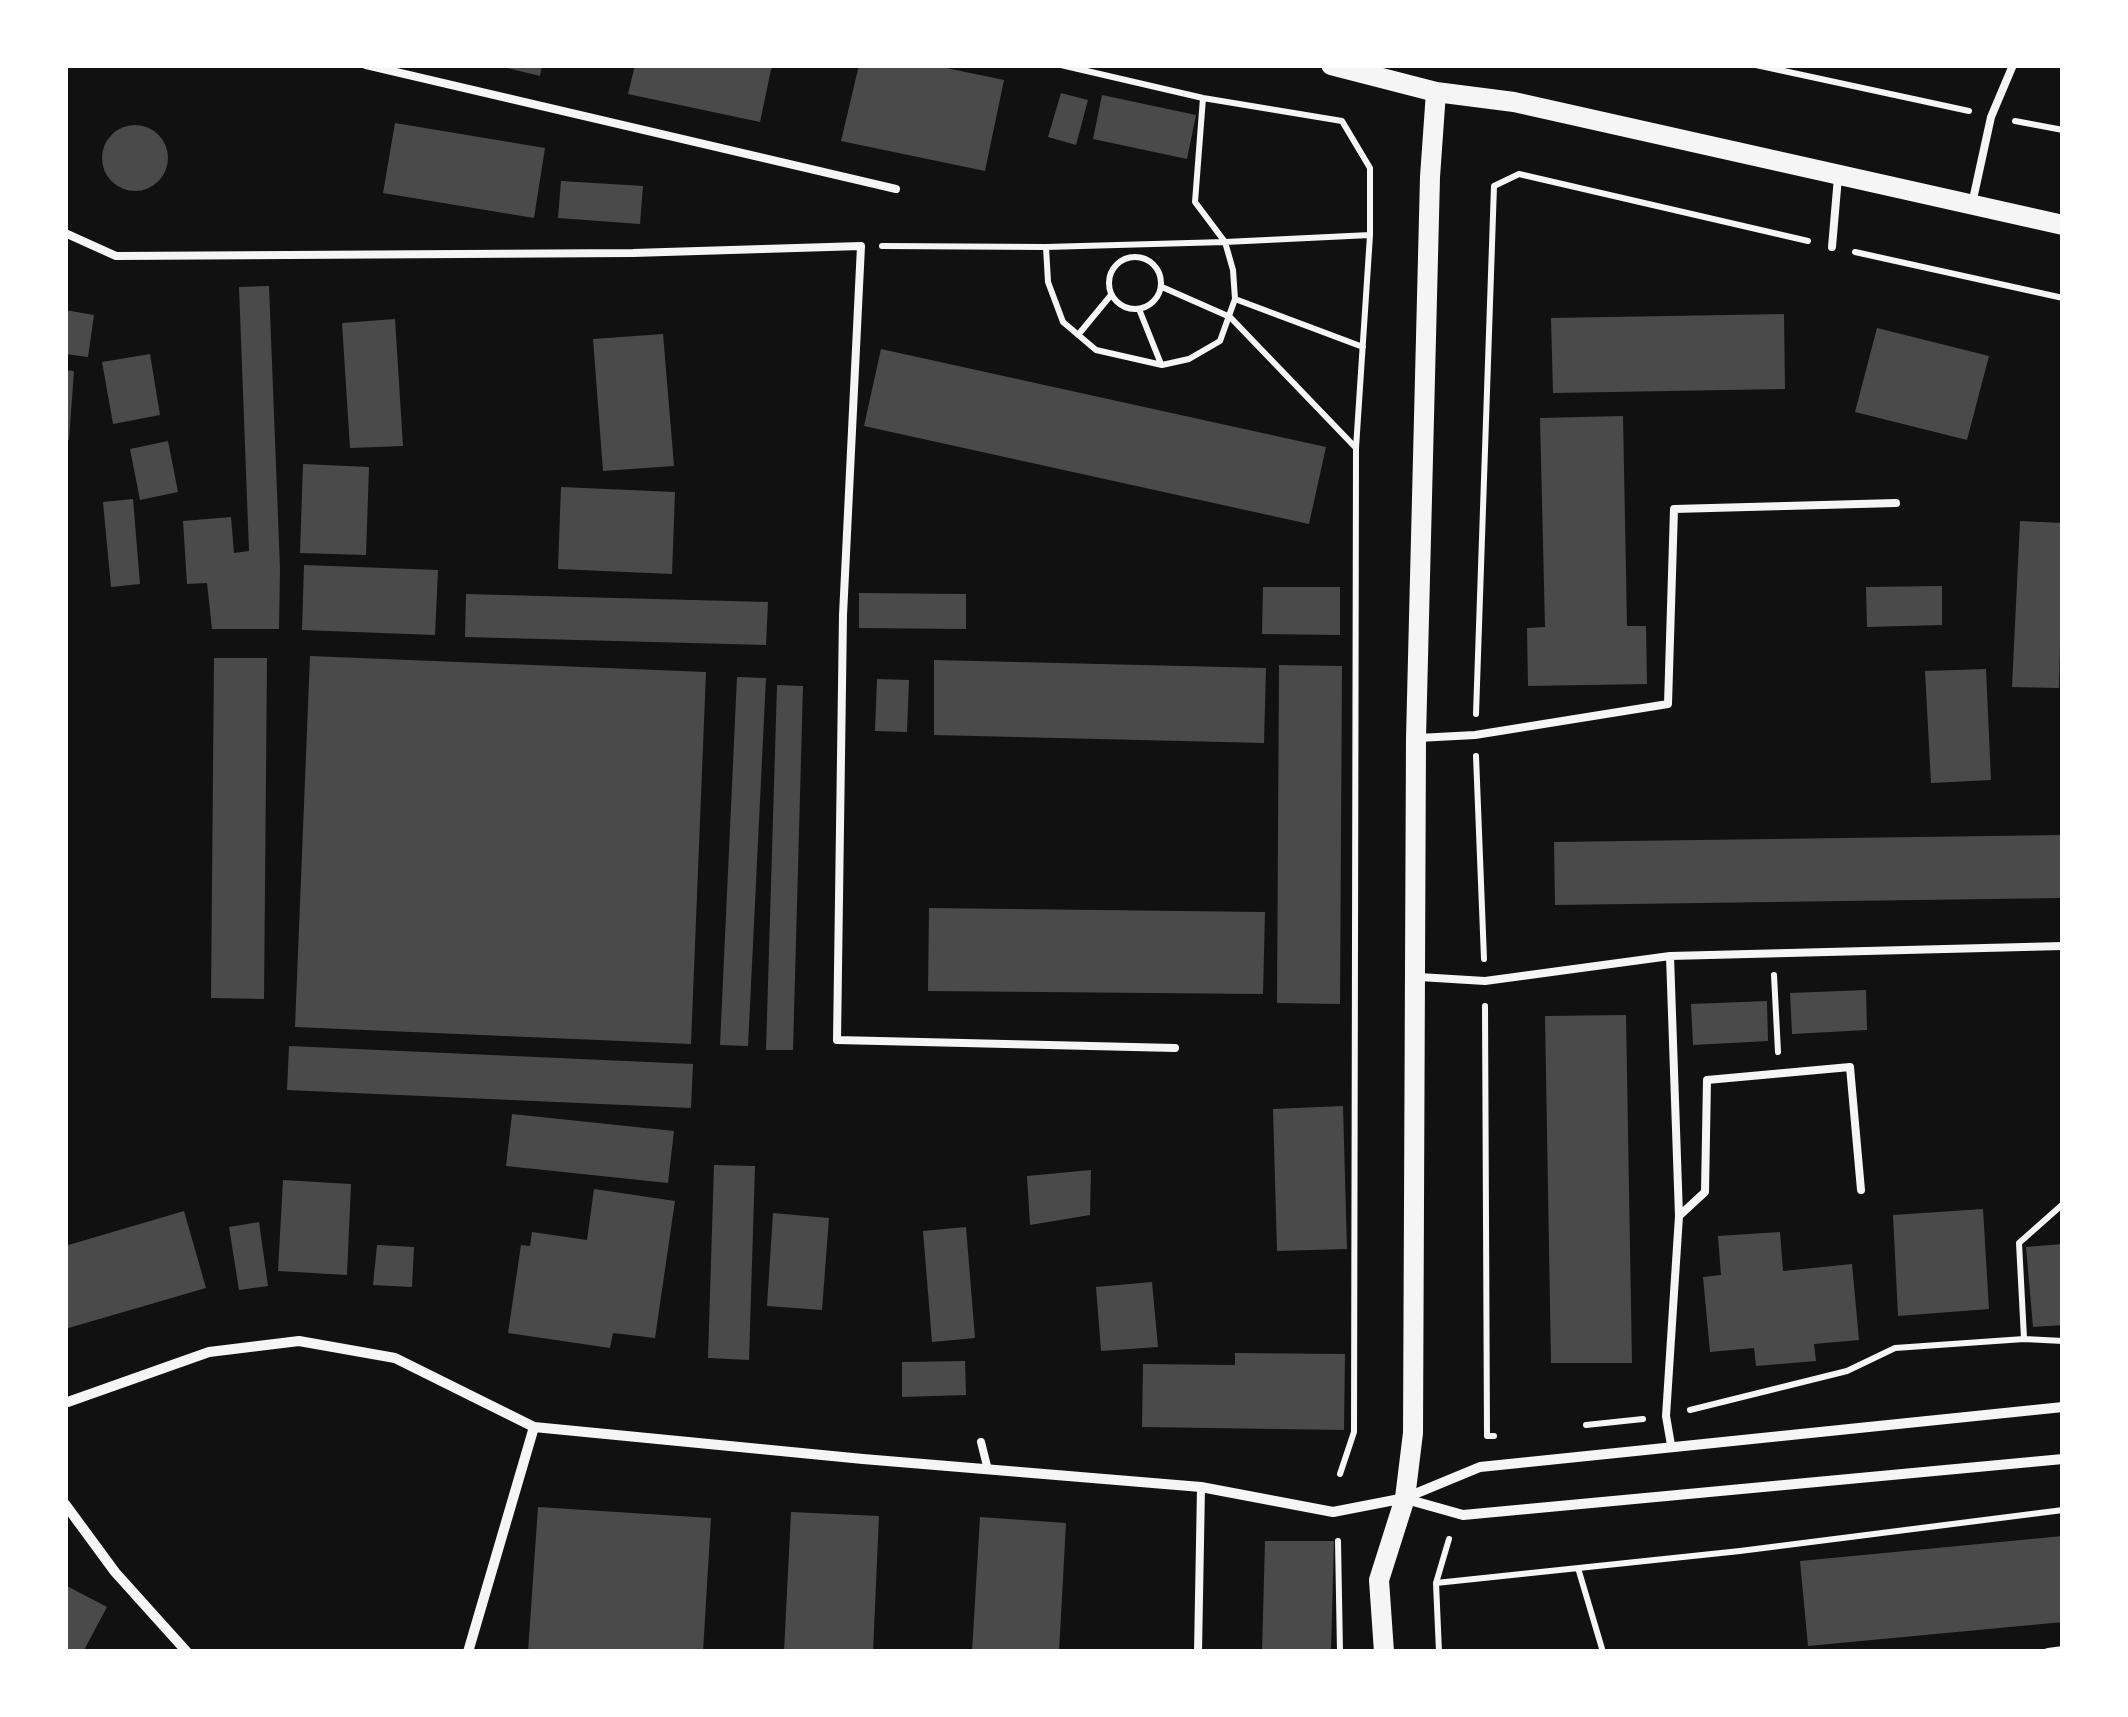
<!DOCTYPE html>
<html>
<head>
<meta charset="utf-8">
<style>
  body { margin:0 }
  #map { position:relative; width:2128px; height:1717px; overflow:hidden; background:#111; font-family:Montserrat,sans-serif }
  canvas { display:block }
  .frame { position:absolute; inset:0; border:68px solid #fff; pointer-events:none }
</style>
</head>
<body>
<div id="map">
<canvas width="2128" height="1717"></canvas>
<div class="frame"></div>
</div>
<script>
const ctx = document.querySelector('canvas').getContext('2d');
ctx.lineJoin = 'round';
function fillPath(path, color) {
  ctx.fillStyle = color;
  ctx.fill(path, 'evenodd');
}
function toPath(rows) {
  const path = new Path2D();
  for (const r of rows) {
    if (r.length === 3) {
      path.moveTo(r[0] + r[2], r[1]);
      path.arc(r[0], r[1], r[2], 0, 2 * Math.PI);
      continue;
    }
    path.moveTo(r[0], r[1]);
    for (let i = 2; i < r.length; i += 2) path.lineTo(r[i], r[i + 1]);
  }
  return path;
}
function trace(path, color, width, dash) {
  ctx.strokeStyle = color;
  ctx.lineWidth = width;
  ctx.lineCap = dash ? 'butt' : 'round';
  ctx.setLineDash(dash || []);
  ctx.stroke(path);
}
const building = toPath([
  [495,65,542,65,540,76],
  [635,65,772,65,760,122,628,94],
  [859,65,932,65,1004,80,985,171,841,141],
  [1061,93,1088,100,1076,145,1048,137],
  [1102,95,1196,115,1187,159,1093,139],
  [395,123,545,148,534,218,383,193],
  [135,158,33],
  [561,181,643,186,640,224,558,218],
  [269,286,280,569,279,629,212,629,207,583,187,584,183,521,231,517,234,553,249,551,239,287],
  [65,310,94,315,88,357,65,354],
  [1784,314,1785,389,1553,393,1551,318],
  [395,319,403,446,350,448,342,323],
  [1877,328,1989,356,1967,440,1855,412],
  [663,334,674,466,603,471,593,339],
  [881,349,1326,447,1309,524,864,426],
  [150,354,160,415,113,424,102,362],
  [65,370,74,371,69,440,65,439],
  [1623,416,1627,626,1646,626,1647,684,1528,686,1527,628,1545,627,1540,418],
  [168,441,178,492,140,500,130,449],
  [303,464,369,467,366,555,300,553],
  [561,487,675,492,672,574,558,569],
  [133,499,140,584,111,587,103,502],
  [2020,521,2063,523,2059,688,2012,687],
  [304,565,438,570,435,635,302,630],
  [1942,586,1942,625,1867,627,1866,587],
  [1263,587,1340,587,1340,635,1262,634],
  [859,593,966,594,966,629,859,628],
  [466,594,768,602,766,645,465,637],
  [310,656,706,672,691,1044,295,1027],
  [214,658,267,658,264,999,211,998],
  [934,660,1266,668,1264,743,934,735],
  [1279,665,1342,666,1340,1004,1277,1003],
  [1986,669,1991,780,1931,783,1925,671],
  [737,677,766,678,748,1046,720,1045],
  [877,679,909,680,907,732,875,731],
  [777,685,803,686,793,1050,766,1050],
  [2063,835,2063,898,1555,905,1554,842],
  [929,908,1265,912,1263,994,928,991],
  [1866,990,1867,1030,1792,1034,1790,993],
  [1767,1001,1768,1041,1693,1045,1691,1004],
  [1626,1015,1632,1363,1551,1363,1545,1016],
  [289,1046,693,1064,691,1108,287,1090],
  [1343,1106,1347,1249,1277,1251,1273,1109],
  [512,1114,674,1131,668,1183,506,1166],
  [714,1165,755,1166,749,1360,708,1358],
  [1091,1170,1090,1215,1030,1225,1027,1176],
  [283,1180,351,1184,347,1275,278,1271],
  [594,1189,675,1201,655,1338,613,1333,610,1348,508,1333,521,1245,530,1246,532,1232,587,1240],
  [1983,1209,1989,1309,1898,1316,1893,1215],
  [184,1211,206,1288,65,1329,65,1246],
  [773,1213,829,1218,822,1310,767,1306],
  [259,1222,268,1286,239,1290,229,1227],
  [966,1227,975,1338,932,1342,923,1231],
  [1780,1232,1783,1271,1852,1264,1859,1340,1814,1344,1816,1361,1756,1366,1754,1348,1710,1352,1703,1277,1721,1275,1718,1236],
  [2063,1244,2063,1325,2033,1327,2026,1247],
  [377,1245,414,1247,412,1287,373,1285],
  [1152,1282,1158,1347,1101,1351,1096,1287],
  [1235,1353,1345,1354,1344,1430,1142,1427,1143,1364,1235,1365],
  [965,1361,966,1395,902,1397,902,1362],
  [538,1507,711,1518,703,1652,528,1652],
  [791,1512,879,1516,873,1652,784,1652],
  [980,1517,1066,1523,1059,1652,972,1652],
  [2063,1536,2063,1622,1808,1646,1800,1561],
  [1265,1541,1334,1541,1331,1652,1262,1652],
  [65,1585,107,1607,83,1652,65,1652]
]);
const path = toPath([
  [1061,65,1203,98,1342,121,1370,168,1370,235,1356,448,1354,1432,1340,1474],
  [1756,65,1969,111],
  [1203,98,1195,202,1225,242,1370,235],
  [2015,121,2063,130],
  [882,246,1046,247,1225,242,1233,270,1235,299,1220,341,1189,359,1162,365,1096,350,1063,322,1048,282,1046,247],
  [1855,252,2063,298],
  [1135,283,26],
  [1162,287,1230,317,1356,448],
  [1235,299,1363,347],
  [1139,309,1161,364],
  [1078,335,1111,295],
  [1476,714,1494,186,1519,174,1808,241],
  [1476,756,1484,959],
  [1774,975,1778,1052],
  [1485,1006,1487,1436,1494,1436],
  [2024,1338,2019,1243,2063,1204],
  [1690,1410,1847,1371,1895,1348,2024,1339,2063,1341],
  [1586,1425,1643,1419],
  [1338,1541,1340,1652],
  [1578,1568,1603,1652],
  [1436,1583,1740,1551,2063,1510],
  [1439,1652,1436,1583,1449,1539]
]);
const service = toPath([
  [366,65,896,189],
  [1972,204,1991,117,2013,65],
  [65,233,116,256,633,253,861,246,843,615,837,1040,1175,1048],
  [1832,247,1838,177],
  [1418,738,1475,735,1668,704,1674,509,1896,503],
  [1670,956,1679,1216],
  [1419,977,1485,981,1670,956,2063,946],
  [981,1442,988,1470],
  [1671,1445,1666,1416,1679,1216,1705,1192,1707,1080,1850,1067,1861,1190],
  [1198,1652,1201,1487],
  [2048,1652,2063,1650]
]);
const minor = toPath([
  [65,1403,209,1352,299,1341,395,1358,534,1427,863,1459,1201,1487,1333,1512,1405,1498,1480,1467,2063,1407],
  [1406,1499,1463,1515,2063,1459],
  [65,1504,115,1572,187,1652],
  [468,1652,534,1427]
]);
const secondary = toPath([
  [1331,65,1436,92,1514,102,2063,225],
  [1384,1652,1379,1580,1405,1498,1413,1433,1416,738,1430,177,1436,92]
]);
fillPath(building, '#4a4a4a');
trace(path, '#f5f5f5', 6);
trace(service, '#f5f5f5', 8);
trace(minor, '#f5f5f5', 10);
trace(secondary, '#f5f5f5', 20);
</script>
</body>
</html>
